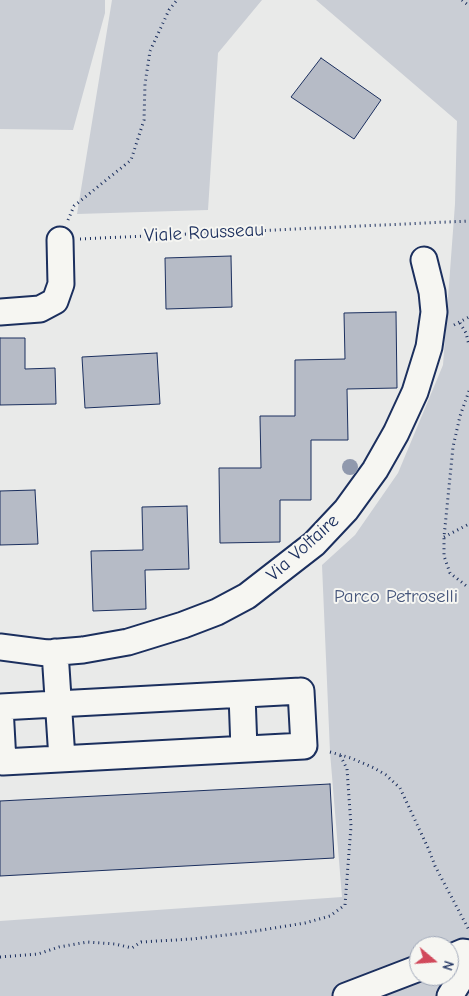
<!DOCTYPE html>
<html>
<head>
<meta charset="utf-8">
<style>
  body { margin:0 }
  #map { position:relative; width:469px; height:996px; overflow:hidden; background:#e9eae9; font-family:"Comic Neue",sans-serif }
  canvas { display:block }
  .north { position:absolute; left:409px; top:936px; width:50px; height:50px; box-sizing:border-box; background:#f6f6f2; border:1px solid #9ea6b7; border-radius:50%; rotate:108deg; font-size:14px; font-weight:700; line-height:20px; text-align:center; color:#1b2f5e }
  .north::after { content:''; display:block; margin:auto; width:18px; height:22px; background:#d1495b; clip-path:polygon(50% 0,100% 100%,50% 72%,0 100%) }
</style>
</head>
<body>
<div id="map">
<canvas width="469" height="996"></canvas>
<div class="north">N</div>
</div>
<script>
const ctx = document.querySelector('canvas').getContext('2d');
ctx.lineJoin = 'round';
function fillPath(path, color) {
  ctx.fillStyle = color;
  ctx.fill(path, 'evenodd');
}
function toPath(rows) {
  const path = new Path2D();
  for (const r of rows) {
    path.moveTo(r[0], r[1]);
    for (let i = 2; i < r.length; i += 2) path.lineTo(r[i], r[i + 1]);
  }
  return path;
}
function trace(path, color, width, dash) {
  ctx.strokeStyle = color;
  ctx.lineWidth = width;
  ctx.lineCap = dash ? 'butt' : 'round';
  ctx.setLineDash(dash || []);
  ctx.stroke(path);
}
function write(font, color, halo, rows, align = 'center') {
  ctx.font = font + ' "Comic Neue",sans-serif';
  ctx.lineWidth = 4;
  ctx.setLineDash([]);
  ctx.textBaseline = 'middle';
  ctx.strokeStyle = halo;
  ctx.fillStyle = color;
  for (const [text, x, y, turn = 0] of rows) {
    ctx.save();
    ctx.translate(x, y);
    ctx.rotate((+turn || 0) * Math.PI / 180);
    ctx.textAlign = isNaN(turn) ? turn : align;
    if (halo) ctx.strokeText(text, 0, 0);
    ctx.fillText(text, 0, 0);
    ctx.restore();
  }
}
const green = toPath([
  [0,0,105,0,105,13,73,130,0,129],
  [112,0,262,0,218,53,208,210,77,214],
  [316,0,469,0,469,996,0,996,0,921,342,897,330,752,322,565,355,535,398,473,443,365,455,204,457,121],
  [419,946,449,946,449,976,419,976]
]);
const building = toPath([
  [321,58,381,100,354,139,291,97,321,58],
  [231,256,232,307,166,309,165,258,231,256],
  [396,312,397,388,347,389,348,440,311,440,311,500,280,500,280,542,220,543,219,468,261,468,260,416,295,416,295,360,345,359,344,313,396,312],
  [0,338,25,338,25,369,55,368,56,404,0,405,0,338],
  [157,353,160,404,85,408,82,357,157,353],
  [35,490,38,544,0,545,0,491,35,490],
  [187,506,189,569,145,570,146,609,93,611,91,551,143,550,142,507,187,506],
  [330,784,334,858,0,876,0,801,330,784]
]);
const path = toPath([
  [462,0,469,6],
  [68,220,74,206,131,160,144,120,145,84,150,51,169,10,177,0],
  [80,239,469,221],
  [460,323,466,333,469,345],
  [454,325,469,317],
  [469,391,460,416,453,447,444,537,444,556,450,573,469,588],
  [444,537,469,524],
  [330,752,351,758,374,768,386,775,400,788,429,850,435,866,469,930],
  [0,957,38,954,59,947,87,942,115,944,132,948,141,942,192,939,243,933,305,923,330,916,345,905,351,826,347,769,340,755]
]);
const minor = toPath([
  [0,312,40,309,55,301,61,284,60,240],
  [0,647,47,653,83,650,128,642,183,625,217,612,247,596,314,544,346,510,375,470,396,433,415,392,429,347,434,312,432,292,424,260],
  [55,652,62,759],
  [301,691,304,746,3,762,0,707,301,691],
  [242,695,244,749],
  [449,958,463,952,469,953],
  [346,996,419,968],
  [450,996,469,965]
]);
const trees = [
  [350,467]
];
const streetNames = [
  ["Viale Rousseau",204,233,-3],
  ["Via Voltaire",303,548,-42]
];
const parkNames = [
  ["Parco Petroselli",396,597]
];
fillPath(green, '#caced5');
fillPath(building, '#b6bbc6');
trace(building, '#1b2f5e', 1);
trace(minor, '#1b2f5e', 29);
trace(path, '#1b2f5e', 3, [1, 4]);
trace(minor, '#f6f6f2', 25);
ctx.fillStyle = '#9099ad';
for (const [x, y] of trees) {
  ctx.beginPath();
  ctx.arc(x, y, 8, 0, 2 * Math.PI);
  ctx.fill();
}
write('19px', '#1b2f5e', '#f6f6f2', streetNames);
write('19px', '#47577c', '#f6f6f2', parkNames);
</script>
</body>
</html>
